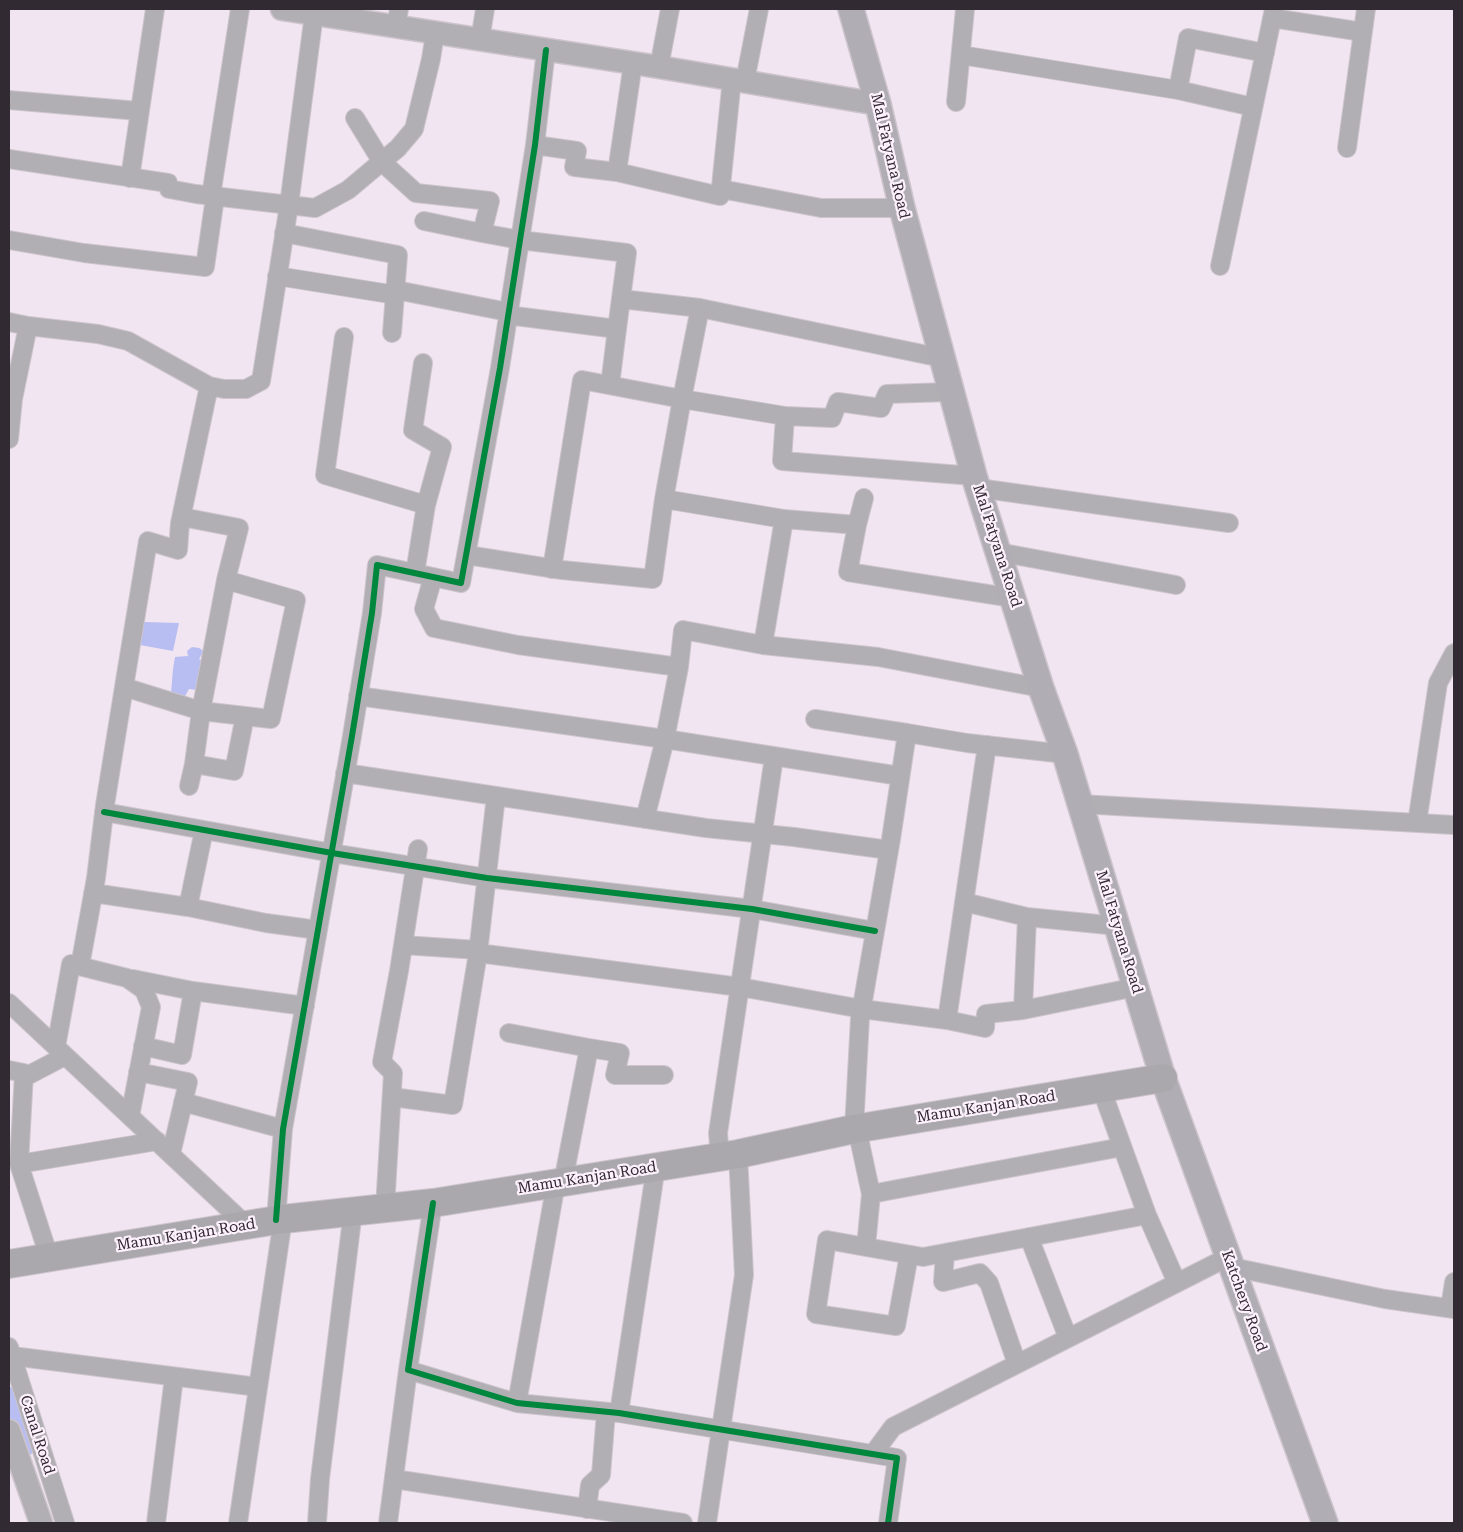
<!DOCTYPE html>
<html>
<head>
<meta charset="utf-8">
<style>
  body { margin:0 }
  #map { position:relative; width:1463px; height:1532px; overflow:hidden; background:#f0e5f0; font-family:"Roboto Serif",serif }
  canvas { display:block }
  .frame { position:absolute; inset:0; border:10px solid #322a32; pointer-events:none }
</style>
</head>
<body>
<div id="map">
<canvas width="1463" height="1532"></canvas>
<div class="frame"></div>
</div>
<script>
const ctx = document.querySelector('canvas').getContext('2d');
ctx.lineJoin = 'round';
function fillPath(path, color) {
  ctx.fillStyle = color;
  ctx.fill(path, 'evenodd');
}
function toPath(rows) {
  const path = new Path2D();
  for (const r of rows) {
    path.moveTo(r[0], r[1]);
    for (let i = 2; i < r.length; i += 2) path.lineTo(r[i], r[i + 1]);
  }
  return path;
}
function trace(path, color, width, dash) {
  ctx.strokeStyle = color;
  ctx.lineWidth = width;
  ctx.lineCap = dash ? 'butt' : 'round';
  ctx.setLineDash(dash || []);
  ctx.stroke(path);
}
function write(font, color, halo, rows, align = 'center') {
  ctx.font = font + ' "Roboto Serif",serif';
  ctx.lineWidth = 4.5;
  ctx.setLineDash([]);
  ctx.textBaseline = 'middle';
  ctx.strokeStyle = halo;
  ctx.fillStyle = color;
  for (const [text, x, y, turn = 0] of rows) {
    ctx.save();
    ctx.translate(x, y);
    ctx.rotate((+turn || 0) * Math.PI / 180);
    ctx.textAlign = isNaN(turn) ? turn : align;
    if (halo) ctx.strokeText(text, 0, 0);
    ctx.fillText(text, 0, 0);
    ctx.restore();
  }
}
const water = toPath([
  [144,622,179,623,173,651,140,645],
  [192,647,199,648,204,651,199,659,210,664,197,690,189,689,184,698,171,693,173,669,175,657,188,656,187,651]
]);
const canal = toPath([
  [9,1395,26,1448]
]);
const minor = toPath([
  [1272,18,1363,32],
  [396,27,399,9],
  [480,40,485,9],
  [961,55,1178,90],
  [633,63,617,172,720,196,732,79],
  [659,67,670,9],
  [745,81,759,9],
  [9,100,139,111],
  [956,102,965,9],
  [1253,107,1178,90,1188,38,1265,53],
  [355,118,382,162,416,193,490,201,482,233,520,240,627,253,617,329,507,315],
  [535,145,577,151,574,167,617,172],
  [1347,148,1366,9],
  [9,159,168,183,169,189,196,194,315,208,348,190,398,148,414,129,431,59,435,33],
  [130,178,155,9],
  [721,189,821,208,902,208],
  [211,196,240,9],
  [424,221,482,233],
  [284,233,398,255,392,333],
  [9,240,84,253,205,267,215,197],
  [1220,266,1274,9],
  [277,276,396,295],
  [396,290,508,312],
  [621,299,700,308],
  [9,322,28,326,13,399],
  [28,326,98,334,128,341,209,386,180,523,178,550,148,541,124,687,201,711,194,764,189,786],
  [344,337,325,475,426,505,442,447,413,430,423,363],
  [610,385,617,329],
  [209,386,224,389,246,389,261,381,289,205,314,14],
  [950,392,887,394,881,408,838,402,832,418,785,416,782,461,974,476],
  [9,399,13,399,9,439],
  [978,488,1229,523],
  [664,499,682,399,785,416],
  [182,517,239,528,226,580],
  [784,519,857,525,848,572,1013,598],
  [857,525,864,498],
  [998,552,1176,585],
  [467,555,562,570,653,579,664,499,784,519,763,645],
  [552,569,582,380,682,399,700,308,942,358],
  [415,573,426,505],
  [433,577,424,609,434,628,518,645,679,667],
  [226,580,296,600,271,719,201,711,226,580],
  [358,696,665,739,645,819],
  [815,719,907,733,891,839,860,1018,854,1129],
  [907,733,967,743,1065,754],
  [194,764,234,771,245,716],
  [345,773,706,828,794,837,889,850],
  [900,776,665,739,679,667,683,630,763,645,878,657,1041,688],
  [1080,804,1454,825],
  [104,812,332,853,487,878,752,909,875,931],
  [1417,823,1438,683,1454,653],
  [204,830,188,907,266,923,318,930],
  [93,893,188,907],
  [964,902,1027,917,1118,926],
  [1027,917,1023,1010,1136,987],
  [403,945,478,950],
  [478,953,740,987,862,1009,947,1020,985,1028,986,1014,1023,1010],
  [80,966,96,878,105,805,124,687],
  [133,979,193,991,305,1006],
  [9,1003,246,1225],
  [947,1020,987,745],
  [509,1033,589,1048,563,1182],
  [143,1046,182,1055,193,991],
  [56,1047,71,964,127,978,144,990,151,1007,130,1116],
  [589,1048,620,1053,615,1075,664,1075],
  [9,1070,24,1073,19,1164,49,1257],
  [138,1072,188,1082,171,1154],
  [23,1078,65,1056],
  [1101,1088,1147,1215,1177,1283],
  [392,1097,453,1105,478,953,496,796],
  [183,1102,283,1129],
  [857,1129,871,1194,866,1247,923,1257,1147,1215],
  [720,1156,718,1133,774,757],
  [19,1164,157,1141],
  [871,1194,1122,1147],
  [433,1203,408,1370,517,1403,619,1413,897,1458,888,1523],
  [385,1208,393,1073,382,1062,399,971,418,849],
  [276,1220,283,1129,352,736,372,613,377,565,461,583,500,368,520,240,535,145,546,50],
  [1029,1237,1068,1338],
  [866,1247,827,1240,816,1314,896,1326,909,1255],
  [945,1253,943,1282,980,1273,989,1283,1017,1364],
  [1232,1267,1385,1299,1454,1309],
  [1450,1308,1454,1282],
  [9,1347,65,1523],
  [12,1356,258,1387],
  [517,1403,556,1183],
  [619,1413,656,1166],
  [873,1454,893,1427,1228,1257],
  [394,1479,683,1523],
  [587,1509,590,1485,601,1475,606,1412],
  [156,1523,174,1377],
  [238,1523,283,1219],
  [317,1523,320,1479,353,1211],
  [388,1523,408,1370],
  [707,1523,744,1275,738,1154]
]);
const tertiary = toPath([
  [282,9,659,67,878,104],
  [9,1431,41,1523]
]);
const secondary = toPath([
  [851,9,878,104,902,208,974,476,1041,688,1065,754,1163,1078,1325,1523]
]);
const primary = toPath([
  [9,1264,283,1219,433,1203,738,1154,854,1129,1163,1078]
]);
const cycleway = toPath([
  [104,812,332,853,487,878,752,909,875,931],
  [433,1203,408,1370,517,1403,619,1413,897,1458,888,1523],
  [276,1220,283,1129,352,736,372,613,377,565,461,583,500,368,520,240,535,145,546,50]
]);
const streetNames = [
  ["Mal Fatyana Road",890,156,77],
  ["Mal Fatyana Road",997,546,72],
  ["Mal Fatyana Road",1119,932,73],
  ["Mamu Kanjan Road",986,1107,-9],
  ["Mamu Kanjan Road",587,1178,-9],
  ["Mamu Kanjan Road",186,1235,-9],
  ["Katchery Road",1244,1301,70],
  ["Canal Road",37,1435,72]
];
fillPath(water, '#b8bdf2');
trace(canal, '#b8bdf2', 16);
trace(minor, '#cdc4cd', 20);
trace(tertiary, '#cdc4cd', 25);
trace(secondary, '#cdc4cd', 28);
trace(primary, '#cdc4cd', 30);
trace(minor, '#b1afb3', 18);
trace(tertiary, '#b1afb3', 22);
trace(secondary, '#b1adb4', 25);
trace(primary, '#aaa7ad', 28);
trace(cycleway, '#00873e', 6);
write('15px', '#322a32', '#fdf1fd', streetNames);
</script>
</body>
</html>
